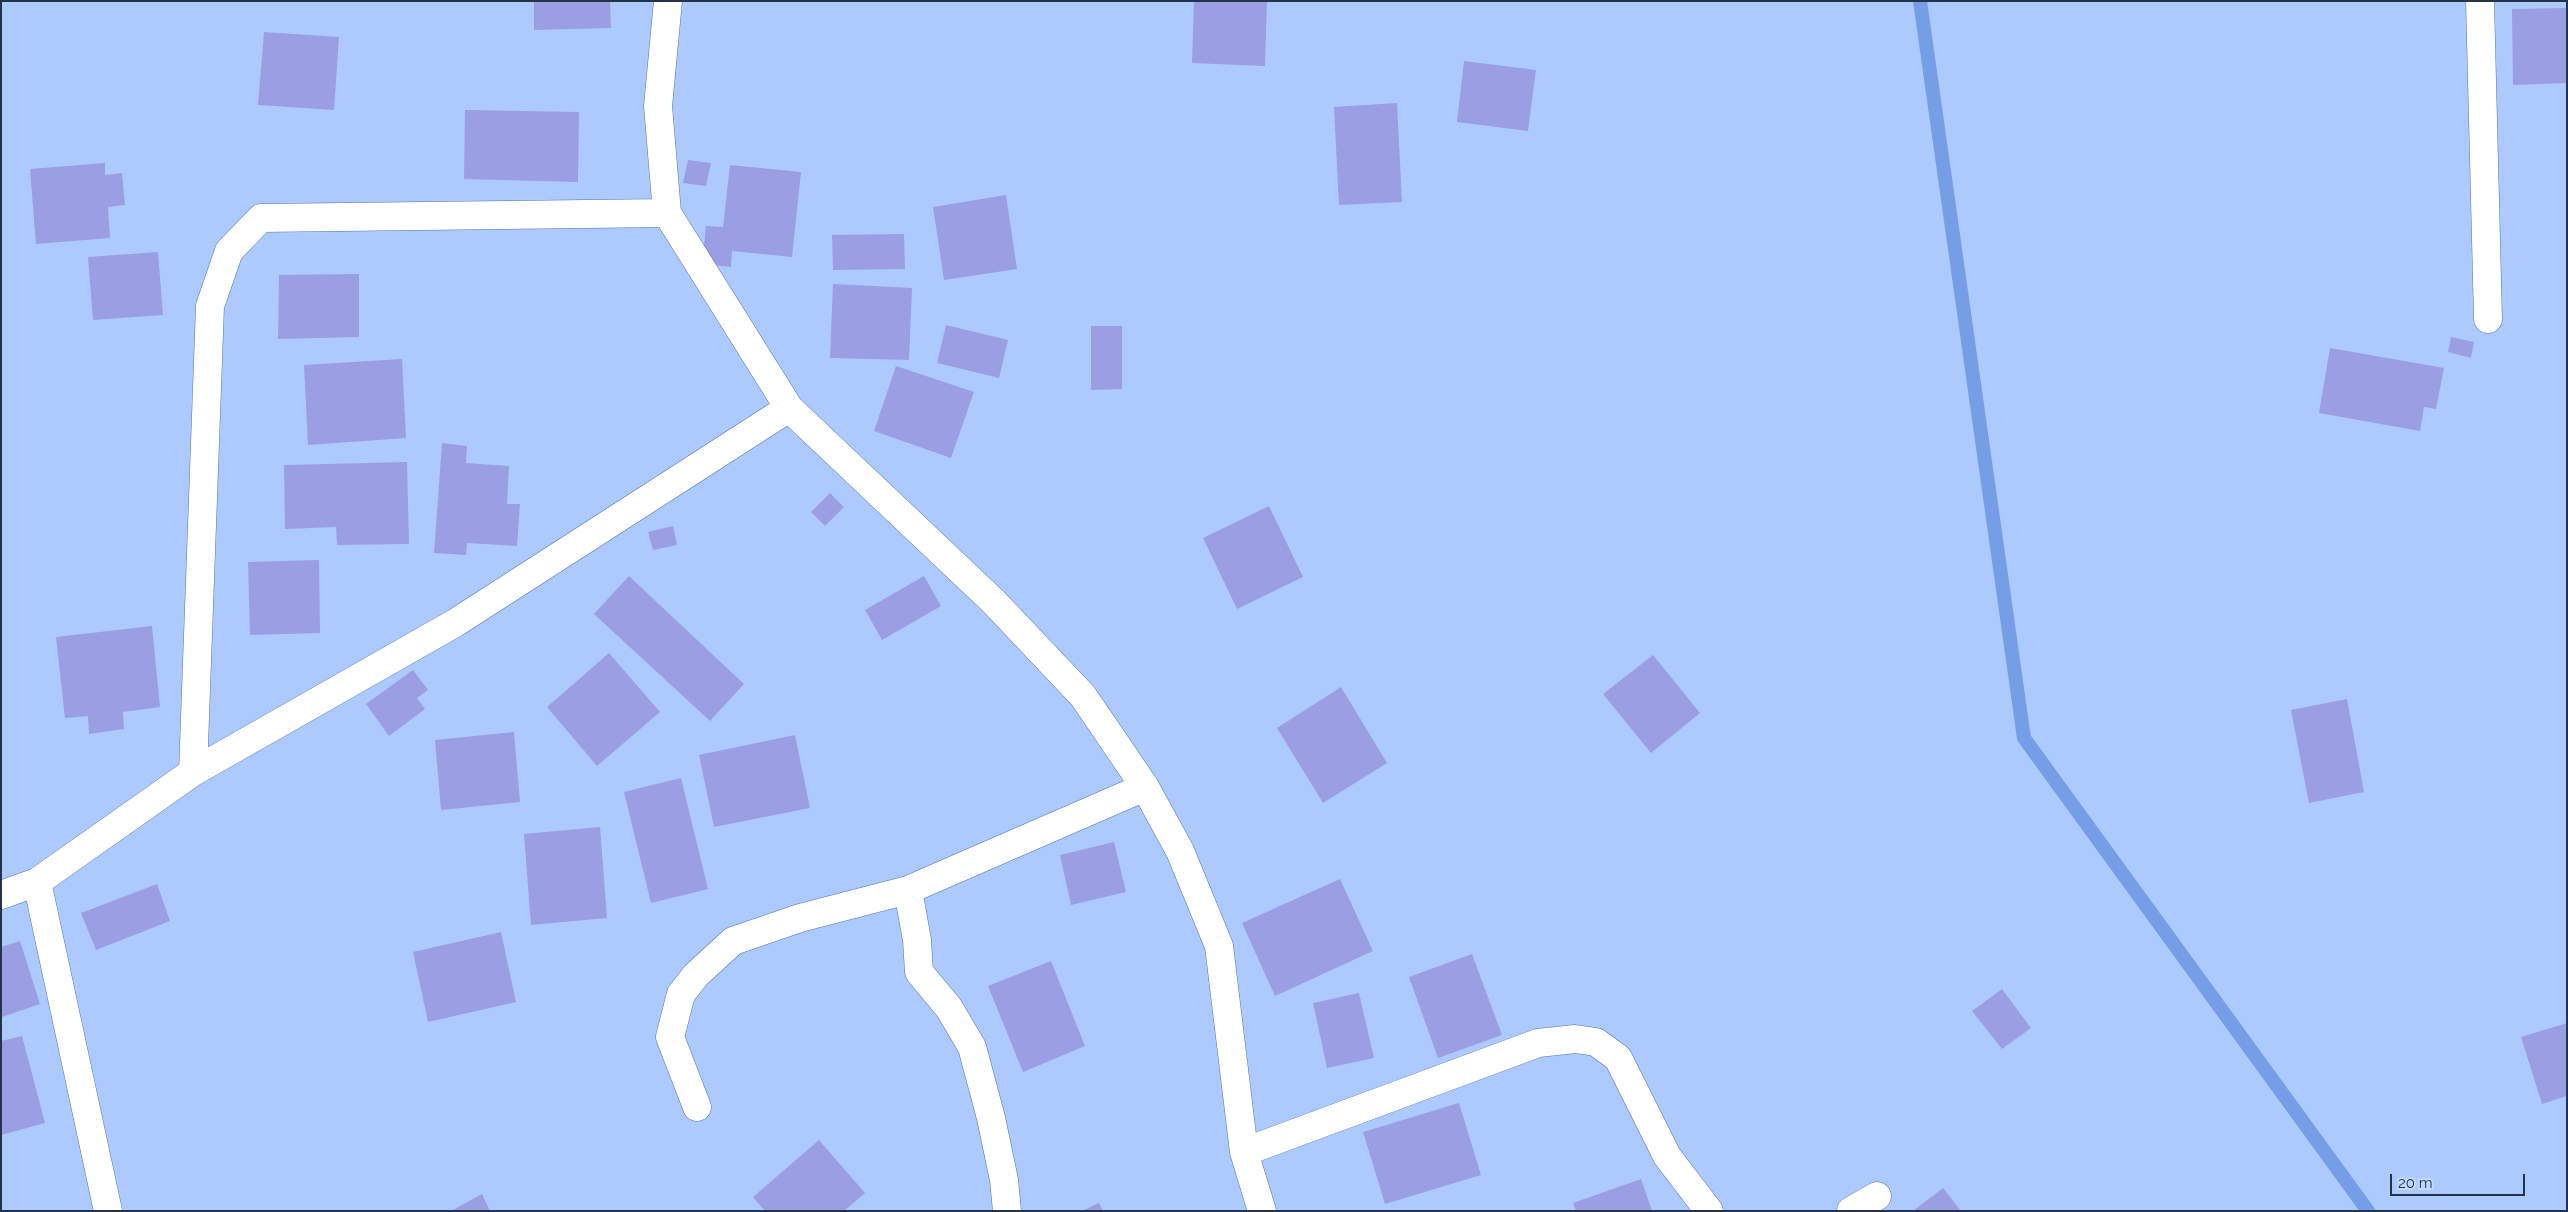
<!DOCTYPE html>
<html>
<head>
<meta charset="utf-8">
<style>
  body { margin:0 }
  #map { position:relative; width:2568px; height:1212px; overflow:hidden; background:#adcafe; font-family:Raleway,sans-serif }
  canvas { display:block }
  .frame { position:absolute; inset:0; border:2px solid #24334c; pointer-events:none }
  .scale { position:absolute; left:2390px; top:1174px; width:135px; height:22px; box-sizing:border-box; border:2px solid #24334c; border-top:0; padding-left:6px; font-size:15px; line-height:18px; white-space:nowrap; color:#24334c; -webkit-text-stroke:4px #c1d8ff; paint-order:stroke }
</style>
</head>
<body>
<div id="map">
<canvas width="2568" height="1212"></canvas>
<div class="frame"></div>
<div class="scale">20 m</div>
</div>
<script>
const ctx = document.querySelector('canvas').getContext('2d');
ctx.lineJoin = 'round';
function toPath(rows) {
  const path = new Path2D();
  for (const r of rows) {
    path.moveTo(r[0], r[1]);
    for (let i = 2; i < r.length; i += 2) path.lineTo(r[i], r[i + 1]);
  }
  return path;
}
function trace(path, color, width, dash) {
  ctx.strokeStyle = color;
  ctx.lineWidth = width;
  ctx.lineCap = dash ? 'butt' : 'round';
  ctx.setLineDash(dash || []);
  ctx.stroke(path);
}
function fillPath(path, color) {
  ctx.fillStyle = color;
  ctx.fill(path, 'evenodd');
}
const stream = toPath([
  [1920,1,2024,738,2368,1211]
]);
const building = toPath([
  [534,1,610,1,611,28,534,30],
  [1194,1,1267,1,1265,66,1192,63],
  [2567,8,2567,83,2513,85,2512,9],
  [264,32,339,37,334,110,258,105],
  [1464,61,1536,70,1528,131,1457,122],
  [1397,103,1402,202,1339,205,1334,107],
  [465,110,579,112,578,182,464,179],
  [688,160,711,163,706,186,683,183],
  [105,163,105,175,122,173,125,205,108,207,110,238,36,244,30,169],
  [730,165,801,172,792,257,732,251,731,267,702,264,706,226,723,227],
  [1006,195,1017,269,944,280,933,207],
  [904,234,905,269,833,270,832,235],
  [158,252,163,315,93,320,88,257],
  [359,274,359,337,278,339,279,275],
  [833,284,912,288,909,360,830,358],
  [946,325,1008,340,999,378,937,363],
  [1091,326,1122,326,1122,389,1091,390],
  [2451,337,2474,342,2471,358,2448,352],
  [2330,348,2444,368,2436,409,2424,407,2420,431,2319,413],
  [402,359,406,438,308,445,304,365],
  [896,366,974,392,951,458,874,431],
  [442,443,467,446,466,463,509,466,507,504,520,504,517,546,467,543,466,555,434,553],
  [407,462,409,544,337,545,336,527,285,529,284,465],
  [830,493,844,507,825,526,811,512],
  [1269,506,1303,577,1237,609,1203,538],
  [673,526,677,545,653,550,648,532],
  [319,560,320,633,250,635,248,562],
  [629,576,744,684,710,721,594,614],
  [924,576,941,606,882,640,865,610],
  [152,626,160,707,123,712,124,729,89,734,88,716,65,718,56,637],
  [609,653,660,712,597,766,547,707],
  [1653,655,1700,713,1651,753,1603,694],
  [413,670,428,690,417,698,425,709,389,736,366,704],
  [1341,687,1387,763,1323,803,1277,728],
  [2347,699,2364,792,2309,803,2291,710],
  [514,732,520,802,441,810,435,740],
  [795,735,810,808,714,827,699,755],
  [681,778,708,889,651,903,624,792],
  [600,827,607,918,531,925,524,834],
  [1114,842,1126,892,1071,905,1060,855],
  [1340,879,1373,951,1275,996,1242,923],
  [157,884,170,921,96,950,81,913],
  [501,932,516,1002,428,1022,413,952],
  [20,941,40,1004,2,1017,1,947],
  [1472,954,1502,1035,1438,1058,1409,977],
  [1051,961,1085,1046,1023,1072,988,986],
  [2002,989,2031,1028,2002,1049,1972,1011],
  [1359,993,1374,1058,1327,1068,1313,1003],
  [2567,1023,2567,1096,2542,1104,2521,1037],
  [22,1036,45,1123,1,1135,1,1041],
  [1459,1103,1481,1175,1385,1204,1363,1132],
  [819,1140,865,1193,844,1211,765,1211,753,1197],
  [1641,1179,1652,1211,1576,1211,1573,1203],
  [1943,1188,1961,1211,1913,1211],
  [482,1194,490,1211,451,1211],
  [1099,1203,1103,1211,1082,1211]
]);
const street = toPath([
  [668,1,658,106,667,213,789,408,994,602,1083,696,1145,787,1180,851,1219,946,1244,1152,1262,1211],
  [2480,1,2488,319],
  [193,772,210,306,229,251,261,218,667,213],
  [37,882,108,1211],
  [908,890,917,940,919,972,949,1008,972,1047,991,1118,1004,1180,1007,1211],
  [1,895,37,882,193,772,455,623,789,408],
  [697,1107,670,1037,681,994,696,975,733,941,800,918,908,890,1145,787],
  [1244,1152,1538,1043,1575,1039,1596,1042,1618,1058,1667,1156,1709,1211],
  [1851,1211,1877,1196]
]);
trace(stream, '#759ee7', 14);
fillPath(building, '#9b9ee3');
trace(street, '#5373ae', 29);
trace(street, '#fff', 28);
</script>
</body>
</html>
